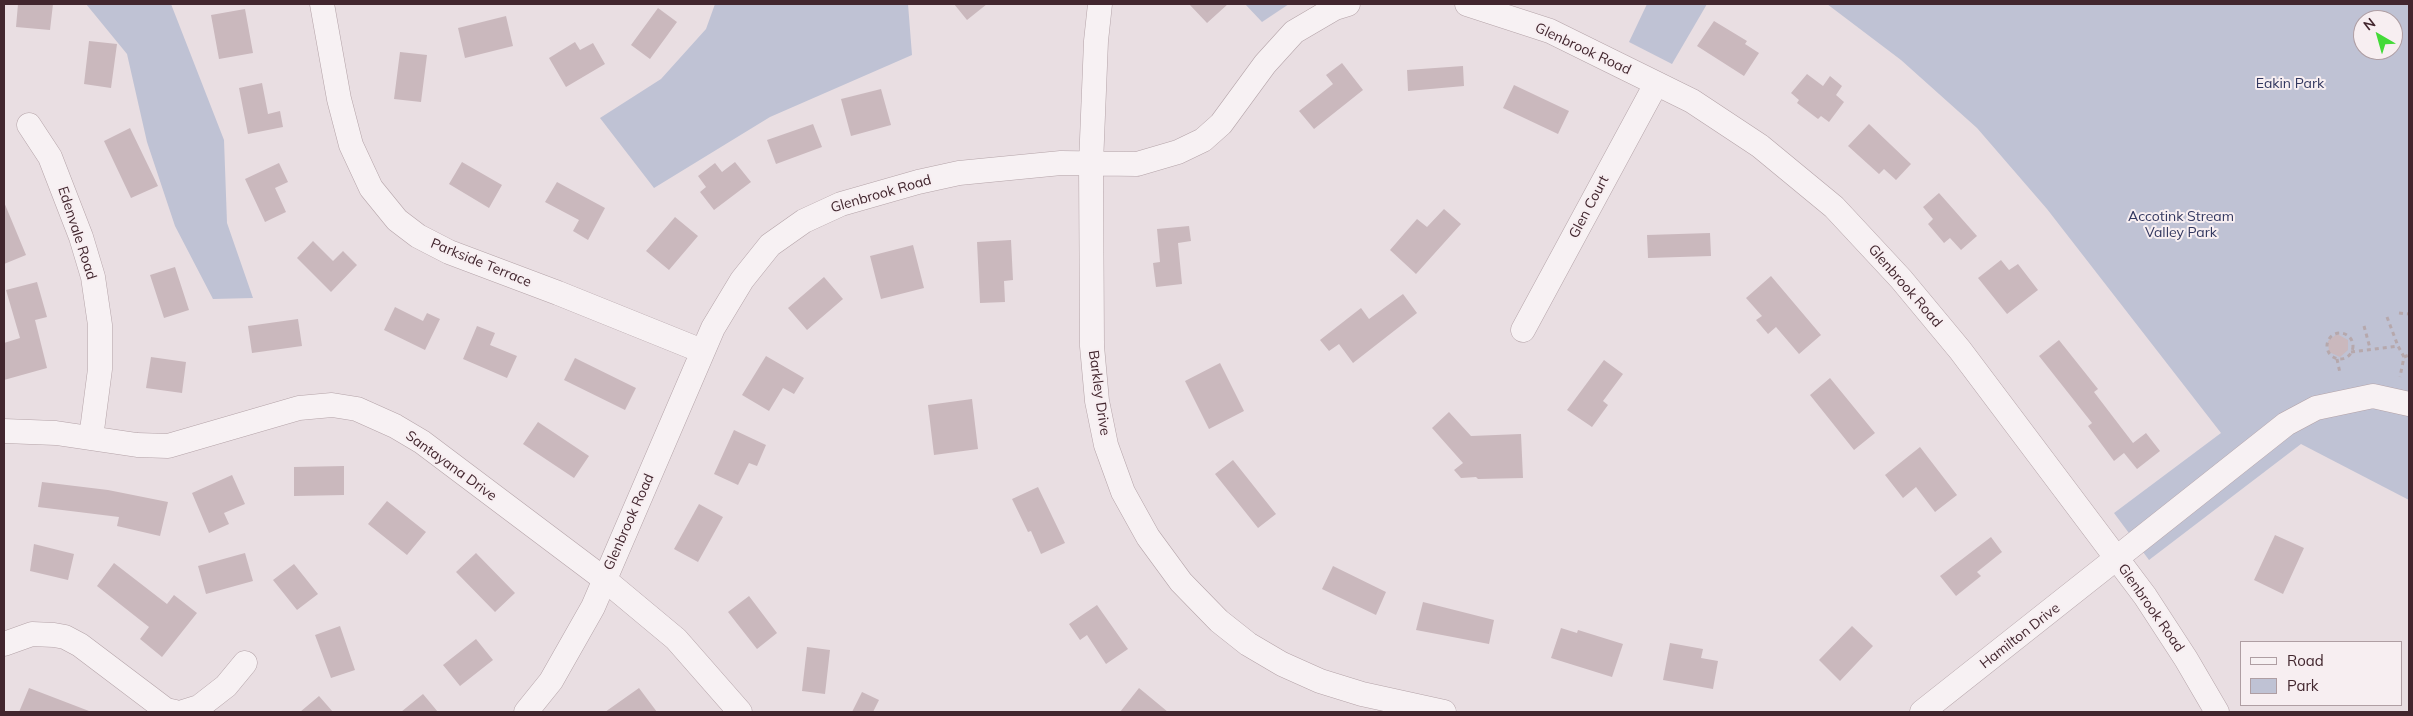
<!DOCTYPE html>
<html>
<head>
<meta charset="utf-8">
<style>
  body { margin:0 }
  #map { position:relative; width:2413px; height:716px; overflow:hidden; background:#e9dee2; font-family:Mulish,sans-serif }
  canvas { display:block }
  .frame { position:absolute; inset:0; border:5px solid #42262e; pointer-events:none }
  .legend { position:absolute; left:2240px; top:641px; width:162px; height:65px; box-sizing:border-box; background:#f7eef1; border:1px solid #af9ea3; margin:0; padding:6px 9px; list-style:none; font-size:15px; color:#42262e }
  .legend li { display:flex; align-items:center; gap:10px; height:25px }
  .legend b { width:25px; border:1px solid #af9ea3 }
  .north { position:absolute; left:2353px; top:10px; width:50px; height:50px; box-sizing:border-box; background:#f7eef1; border:1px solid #af9ea3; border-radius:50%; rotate:322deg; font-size:14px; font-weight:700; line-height:20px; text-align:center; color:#42262e }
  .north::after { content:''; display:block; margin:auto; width:18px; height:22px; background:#43da38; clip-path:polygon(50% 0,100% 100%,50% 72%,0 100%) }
</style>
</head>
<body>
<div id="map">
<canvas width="2413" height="716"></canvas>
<div class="frame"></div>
<ul class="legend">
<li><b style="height:6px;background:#f7f1f3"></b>Road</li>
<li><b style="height:14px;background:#bfc2d4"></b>Park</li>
</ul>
<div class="north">N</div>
</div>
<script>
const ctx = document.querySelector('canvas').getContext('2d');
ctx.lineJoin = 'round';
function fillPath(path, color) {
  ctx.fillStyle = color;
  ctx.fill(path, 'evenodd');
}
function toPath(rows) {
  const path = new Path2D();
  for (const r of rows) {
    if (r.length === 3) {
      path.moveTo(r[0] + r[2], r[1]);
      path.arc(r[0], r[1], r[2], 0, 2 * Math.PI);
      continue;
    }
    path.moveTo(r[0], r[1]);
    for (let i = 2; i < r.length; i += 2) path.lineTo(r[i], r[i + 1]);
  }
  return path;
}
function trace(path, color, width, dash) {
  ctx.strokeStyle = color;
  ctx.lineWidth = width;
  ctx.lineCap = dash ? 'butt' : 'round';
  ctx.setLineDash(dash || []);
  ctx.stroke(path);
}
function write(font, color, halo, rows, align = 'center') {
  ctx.font = font + ' Mulish,sans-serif';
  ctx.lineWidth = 4;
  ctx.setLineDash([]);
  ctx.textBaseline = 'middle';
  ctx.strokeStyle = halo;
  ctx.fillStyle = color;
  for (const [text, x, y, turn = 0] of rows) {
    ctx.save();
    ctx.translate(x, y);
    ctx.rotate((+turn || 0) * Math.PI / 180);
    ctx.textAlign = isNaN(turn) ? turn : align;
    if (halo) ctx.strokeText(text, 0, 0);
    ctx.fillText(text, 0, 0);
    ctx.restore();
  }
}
const green = toPath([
  [86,4,171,4,224,140,227,223,253,298,213,299,175,226,147,142,127,54],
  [715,4,908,4,912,55,770,117,654,188,600,118,661,79,706,29],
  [1245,4,1289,4,1262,22],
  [1647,4,1707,4,1672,64,1629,42],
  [1827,4,2409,4,2409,500,2301,444,2149,560,2114,513,2221,433,2047,209,1977,128,1901,60],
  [2363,20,2393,20,2393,50,2363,50]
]);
const building = toPath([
  [18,4,53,4,50,30,16,27],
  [954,4,987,4,967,20],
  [1189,4,1228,4,1207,23],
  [658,8,677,22,650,59,631,45],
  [245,9,253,53,219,59,211,15],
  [506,16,513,46,465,58,458,28],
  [1714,21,1747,41,1745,44,1759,53,1744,76,1697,46],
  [89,41,117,44,111,88,84,84],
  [575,42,580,50,593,43,605,64,566,87,549,58],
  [400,52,427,55,421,102,394,99],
  [1342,63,1363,90,1314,129,1299,111,1333,84,1326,75],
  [1463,66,1464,86,1408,91,1407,70],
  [1807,74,1823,86,1830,76,1842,86,1836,95,1844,102,1829,122,1821,116,1818,119,1797,103,1799,100,1791,93],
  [262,83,268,114,280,111,283,127,248,134,239,88],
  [1514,85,1569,111,1558,134,1503,108],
  [881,89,891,125,851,136,841,99],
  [813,124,822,147,776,164,767,140],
  [1869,124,1911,164,1896,180,1884,169,1879,174,1848,146],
  [130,128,158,186,131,198,104,141],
  [462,162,502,185,489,208,449,184],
  [735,162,751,182,714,210,700,192,706,187,698,176,715,163,722,172],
  [279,163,288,182,275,188,286,212,265,222,245,179],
  [557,182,605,208,588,240,573,231,579,220,545,202],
  [1939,193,1977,236,1961,250,1950,238,1944,243,1928,224,1933,219,1923,207],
  [4,202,26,255,4,264],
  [1444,209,1461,224,1416,274,1390,250,1417,219,1427,227],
  [675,217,698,236,669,270,646,251],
  [1189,226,1191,241,1178,243,1182,284,1156,287,1153,263,1160,262,1157,229],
  [1710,233,1711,256,1648,258,1647,235],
  [1011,240,1013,280,1004,281,1005,302,980,303,977,242],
  [313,241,333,261,343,251,357,265,331,292,297,258],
  [913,245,924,288,881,299,870,256],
  [2001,260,2009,270,2018,264,2038,290,2007,314,1978,278],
  [175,267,189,310,164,318,150,275],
  [1771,276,1821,335,1799,354,1776,327,1768,334,1756,320,1762,316,1746,298],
  [824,277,843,299,807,330,788,308],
  [37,282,47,317,35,320,47,368,4,380,4,343,20,338,6,290],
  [1403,294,1417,313,1353,363,1339,344,1329,351,1320,340,1361,308,1369,319],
  [395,307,423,321,427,313,440,319,425,350,384,330],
  [298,319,302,346,252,353,248,326],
  [477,326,495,333,490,345,517,356,507,378,463,359],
  [2337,334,2348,340,2348,350,2340,357,2329,352,2328,341],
  [2059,340,2098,389,2094,392,2133,443,2146,433,2160,451,2137,469,2124,453,2114,461,2088,426,2092,423,2039,356],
  [766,356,804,378,794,394,783,388,769,411,742,395],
  [151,357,186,362,182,393,146,388],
  [575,358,636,388,625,410,564,380],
  [1604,360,1623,374,1603,401,1608,405,1592,427,1567,410],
  [1220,363,1244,411,1209,429,1185,381],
  [1830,378,1875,433,1854,450,1810,395],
  [972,399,978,449,934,455,928,405],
  [1449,412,1471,436,1521,434,1523,478,1478,479,1476,477,1461,478,1454,470,1463,463,1432,428],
  [538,422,589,456,574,478,523,444],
  [734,430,766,445,757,466,749,463,738,485,714,474],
  [1920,447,1957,495,1935,512,1916,487,1903,498,1885,475],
  [1233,460,1276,514,1258,528,1215,474],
  [344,466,344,495,294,496,294,467],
  [232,475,245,504,224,513,229,524,209,533,192,493],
  [42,482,108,490,168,502,160,536,117,526,119,517,38,507],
  [1038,487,1065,543,1041,554,1031,531,1028,532,1012,499],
  [387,501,426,532,407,555,368,524],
  [699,504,723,517,698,562,674,549],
  [2275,535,2304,548,2283,594,2254,580],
  [1991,537,2002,552,1977,572,1981,576,1956,596,1940,576],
  [34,544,74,554,68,580,30,571],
  [245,553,253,581,206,594,198,566],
  [476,553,515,593,495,612,456,572],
  [114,563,167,604,174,595,197,613,162,657,140,639,149,627,97,586],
  [294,564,318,594,297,610,273,580],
  [1333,566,1386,592,1376,615,1322,589],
  [749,596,777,633,757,649,728,612],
  [1423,602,1494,620,1489,644,1416,630],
  [1097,605,1128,649,1106,664,1087,635,1080,640,1069,624],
  [340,626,355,670,331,678,315,635],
  [1852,626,1873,646,1840,681,1819,660],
  [1561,628,1577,633,1578,630,1623,644,1612,677,1551,658],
  [476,639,493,660,460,686,443,665],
  [1670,643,1703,649,1701,658,1718,661,1713,689,1663,680],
  [807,647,830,650,825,694,802,691],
  [29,688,89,711,89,712,19,712],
  [639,688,657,712,605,712],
  [1139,688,1168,712,1120,712],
  [862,692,879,700,873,712,852,712],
  [423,694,438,712,401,712],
  [319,696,333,712,300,712]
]);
const path = toPath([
  [2399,313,2409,314],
  [2387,317,2398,346],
  [2364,326,2370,348],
  [2340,346,13],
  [2351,352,2398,346,2404,357,2400,377],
  [2404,357,2409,355],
  [2337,359,2340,373]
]);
const minor = toPath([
  [322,4,339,99,351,145,371,188,397,220,418,236,449,252,558,293,702,351],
  [1100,4,1096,41,1091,164,1092,346,1097,401,1106,445,1123,492,1148,537,1181,582,1219,621,1248,644,1282,664,1320,681,1362,694,1444,712],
  [1467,4,1550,31,1692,101,1760,146,1834,207,1901,279,1960,350,2145,596,2186,659,2217,712],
  [29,125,50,157,81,237,93,277,100,325,100,369,91,438],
  [1523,330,1656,84],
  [4,431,56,433,137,445,168,446,299,408,332,405,357,409,395,426,422,442,604,579,676,639,740,712],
  [4,644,32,634,54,635,65,637,80,645,166,710,175,712],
  [183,712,199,707,226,686,245,663],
  [526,712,551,681,593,607,713,328,742,280,770,245,804,221,841,204,918,182,959,173,1061,163,1137,164,1178,152,1203,140,1221,124,1265,64,1294,32,1335,8,1348,4],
  [1922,712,2286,424,2316,408,2373,396,2409,404]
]);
const streetNames = [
  ["Glenbrook Road",1583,49,25],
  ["Glenbrook Road",881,194,-16],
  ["Glen Court",1589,207,-62],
  ["Edenvale Road",77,233,72],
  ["Parkside Terrace",481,263,22],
  ["Glenbrook Road",1905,286,49],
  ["Barkley Drive",1099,393,82],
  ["Santayana Drive",451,466,36],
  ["Glenbrook Road",629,522,-66],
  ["Glenbrook Road",2151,608,55],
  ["Hamilton Drive",2020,636,-38]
];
const parkNames = [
  ["Eakin Park",2290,84],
  ["Accotink Stream",2181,217],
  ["Valley Park",2181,233]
];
fillPath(green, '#bfc2d4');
fillPath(building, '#cab8bd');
trace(minor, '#b4a3a8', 25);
trace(path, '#b6a8ac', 3, [4, 4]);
trace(minor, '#f7f1f3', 24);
write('14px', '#42262e', '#f7eef1', streetNames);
write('14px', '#32375f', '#f7eef1', parkNames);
</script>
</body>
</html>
